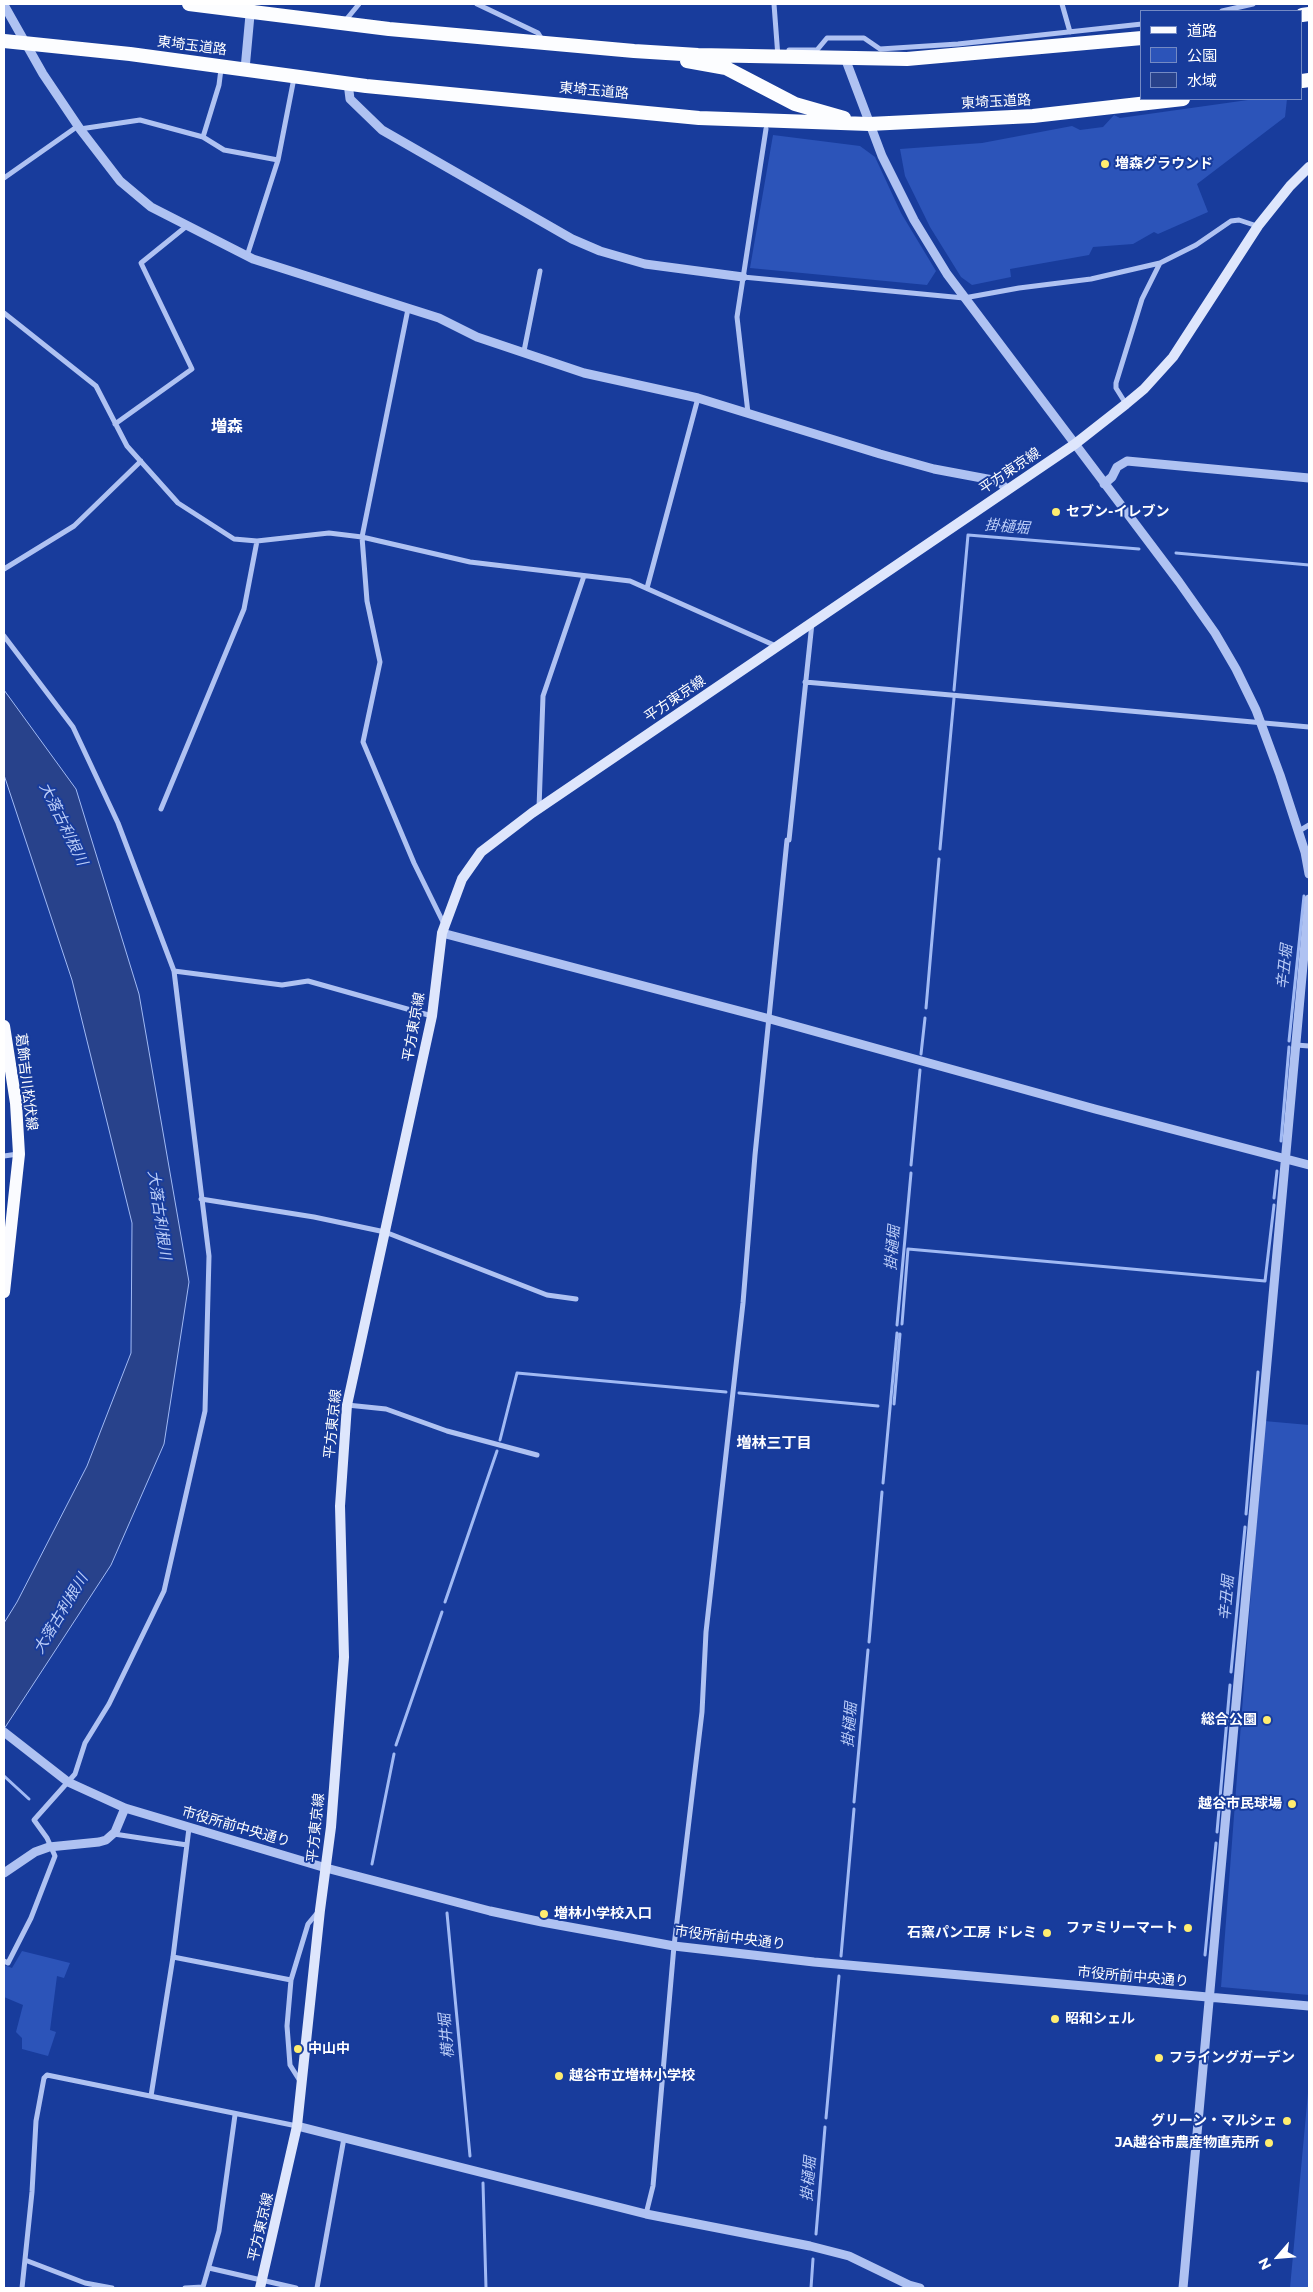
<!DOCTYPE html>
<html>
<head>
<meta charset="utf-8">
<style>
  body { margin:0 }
  #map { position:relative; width:1313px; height:2292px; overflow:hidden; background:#183c9c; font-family:Montserrat,"Noto Sans JP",sans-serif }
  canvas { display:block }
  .frame { position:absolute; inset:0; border:5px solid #fff; pointer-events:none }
  .legend { position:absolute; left:1140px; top:10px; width:162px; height:90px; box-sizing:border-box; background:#183c9c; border:1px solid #748ac4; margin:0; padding:6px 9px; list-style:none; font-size:15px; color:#fff }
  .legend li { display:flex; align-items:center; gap:10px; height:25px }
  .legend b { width:25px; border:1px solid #748ac4 }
  .north { position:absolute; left:1253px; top:2232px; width:50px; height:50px; -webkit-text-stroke:4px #183c9c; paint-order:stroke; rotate:243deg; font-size:14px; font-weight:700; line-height:20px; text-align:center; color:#fff }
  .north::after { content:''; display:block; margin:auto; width:18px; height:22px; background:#fff; clip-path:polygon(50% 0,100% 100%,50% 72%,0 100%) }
</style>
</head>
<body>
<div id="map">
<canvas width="1313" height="2292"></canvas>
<div class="frame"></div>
<ul class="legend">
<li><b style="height:6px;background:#fafbff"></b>道路</li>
<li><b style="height:14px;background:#2c54b9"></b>公園</li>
<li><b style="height:14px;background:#28428b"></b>水域</li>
</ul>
<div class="north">N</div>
</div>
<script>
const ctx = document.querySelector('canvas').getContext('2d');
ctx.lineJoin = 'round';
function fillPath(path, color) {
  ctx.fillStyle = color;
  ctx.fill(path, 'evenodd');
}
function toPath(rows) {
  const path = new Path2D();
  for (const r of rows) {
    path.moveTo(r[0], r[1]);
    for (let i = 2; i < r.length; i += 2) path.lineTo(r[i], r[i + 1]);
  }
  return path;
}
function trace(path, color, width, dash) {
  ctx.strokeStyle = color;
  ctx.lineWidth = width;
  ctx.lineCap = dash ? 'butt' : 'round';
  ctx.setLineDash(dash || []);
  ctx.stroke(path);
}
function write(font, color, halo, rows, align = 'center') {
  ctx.font = font + ' Montserrat,"Noto Sans JP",sans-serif';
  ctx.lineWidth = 4;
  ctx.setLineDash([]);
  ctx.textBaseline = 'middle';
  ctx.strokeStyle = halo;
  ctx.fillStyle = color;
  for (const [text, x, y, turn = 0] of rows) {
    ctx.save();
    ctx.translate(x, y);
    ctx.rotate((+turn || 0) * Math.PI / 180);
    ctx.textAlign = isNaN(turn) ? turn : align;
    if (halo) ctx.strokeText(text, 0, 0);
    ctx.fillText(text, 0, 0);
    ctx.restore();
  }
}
const green = toPath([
  [1255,99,1287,99,1285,117,1197,184,1208,212,1158,234,1154,232,1133,244,1093,247,1089,255,1010,269,1011,277,972,285,961,277,930,227,905,176,900,149,982,143,1072,126,1080,130,1103,127,1114,115,1120,118],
  [773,135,860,146,875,157,901,213,936,271,927,285,750,268],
  [1264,1421,1309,1425,1309,1995,1221,1987],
  [22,1951,70,1963,64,1978,57,1976,50,2030,56,2032,48,2056,22,2049,22,2038,16,2032,23,2005,4,1997,4,1965,12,1968],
  [1309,2082,1309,2288,1290,2288]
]);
const water = toPath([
  [4,690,76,789,139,994,189,1282,164,1444,111,1565,4,1729,4,1623,17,1602,87,1466,131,1353,132,1223,72,980,4,775,4,690]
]);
const stream = toPath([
  [1176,553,1309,565],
  [954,690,968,535,1139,549],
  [940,849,954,698],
  [926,1008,939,859],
  [1289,1041,1304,896],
  [921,1054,925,1018],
  [1281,1141,1289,1047],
  [911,1165,920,1070],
  [1274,1198,1277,1171],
  [902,1324,908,1249,1265,1281,1274,1205],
  [897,1325,911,1173],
  [739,1393,878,1406],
  [894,1404,900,1334],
  [500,1440,517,1373,726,1392],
  [883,1483,897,1333],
  [1246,1514,1258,1372],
  [445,1602,497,1451],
  [869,1642,882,1492],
  [1231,1672,1245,1527],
  [396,1745,442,1612],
  [4,1776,29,1799],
  [854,1802,868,1650],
  [1217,1832,1230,1685],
  [372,1864,394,1754],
  [447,1913,470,2156],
  [1205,1955,1216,1843],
  [841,1956,854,1809],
  [826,2118,839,1976],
  [483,2183,486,2288],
  [816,2234,825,2127],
  [811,2288,813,2259]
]);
const minor = toPath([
  [477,4,538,33,543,41],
  [774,4,778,57],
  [1062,4,1070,32],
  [1222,11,1253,4],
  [345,21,359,4],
  [789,50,817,50,827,38,864,38,880,49,958,44,1142,24],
  [80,129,140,120,203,137,224,150,278,160],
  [203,137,219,85,221,69],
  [4,178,78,126],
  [247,256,278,160,294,78],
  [743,277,964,298,1019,288,1091,279,1160,263],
  [408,309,362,537,367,601,380,662,363,742,414,863,444,924],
  [4,313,96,386,127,446,178,503,234,539,257,541,329,533,362,537,470,562,630,581,776,646],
  [524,351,540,271],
  [1126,404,1116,388,1116,383,1142,299,1160,263,1196,245,1231,221,1239,220,1257,226],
  [748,413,737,317,766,129],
  [115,424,192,369,141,263,188,225],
  [4,569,74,526,141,461],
  [647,588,698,398],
  [4,636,73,727,118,823,174,971,209,1256,205,1411,164,1591,109,1704,85,1743,75,1774,34,1820,47,1838,55,1856,31,1918,8,1963,4,1961],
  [805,682,1309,727],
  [539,808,543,696,584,576],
  [161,809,244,609,257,541],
  [1299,831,1309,825],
  [789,840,812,623],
  [174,971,282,985,308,981,432,1016],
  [1296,1045,1309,1046],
  [4,1156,18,1154],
  [201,1199,314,1217,385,1232,547,1295,576,1299],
  [347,1405,386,1409,447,1431,537,1455],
  [114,1834,187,1845],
  [173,1957,291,1980,308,1924,318,1912],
  [291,1980,287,2026,290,2065,300,2081],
  [151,2096,173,1957,189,1828],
  [646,2214,653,2186,674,1946,702,1712,706,1632,743,1303,755,1155,787,840],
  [25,2260,85,2283,112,2288],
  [209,2268,296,2288],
  [22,2288,32,2192,36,2121,44,2078,47,2075,297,2126],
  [185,2288,203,2287,219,2231,235,2115],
  [317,2288,344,2138]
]);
const tertiary = toPath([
  [4,5,43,74,80,129,120,181,151,207,253,259,439,318,477,337,584,373,698,398,880,454,934,469,998,481,1007,489],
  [845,58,882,156,914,220,947,274,1179,582,1215,633,1236,669,1256,710,1280,775,1305,852,1309,874],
  [245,69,251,4],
  [348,83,350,99,382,130,572,239,600,251,645,264,743,277],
  [1104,484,1112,477,1117,467,1127,461,1309,478],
  [442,933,770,1019,1095,1109,1309,1165],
  [4,1732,68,1782,125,1808,326,1868,490,1911,542,1922,674,1946,814,1962,1309,2006],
  [4,1873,35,1852,49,1847,99,1842,106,1840,115,1832,125,1808],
  [297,2126,646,2214,810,2246,849,2256,909,2285,920,2288],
  [1183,2288,1309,899]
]);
const secondary = toPath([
  [260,2288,297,2126,320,1910,331,1827,344,1657,340,1506,347,1405,432,1016,442,933,462,879,481,852,532,813,1075,444,1126,404,1144,389,1173,357,1258,226,1290,186,1309,167]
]);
const primary = toPath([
  [4,1026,16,1103,19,1154,4,1292]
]);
const trunk = toPath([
  [189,4,389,29,634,51,698,55,907,59,1142,38],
  [1302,15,1309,14],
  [4,41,130,54,366,86,699,118,869,124,1033,116,1183,99],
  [687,61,726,68,795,104,844,118],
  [1302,81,1309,80]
]);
const markers = [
  [1105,164,5,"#ffed70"],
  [1056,512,5,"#ffed70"],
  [1267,1720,5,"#ffed70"],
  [1292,1804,5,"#ffed70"],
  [544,1914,5,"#ffed70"],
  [1188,1928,5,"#ffed70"],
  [1047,1933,5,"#ffed70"],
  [1055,2019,5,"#ffed70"],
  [298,2049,5,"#ffed70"],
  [1159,2058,5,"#ffed70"],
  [559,2076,5,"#ffed70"],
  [1287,2121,5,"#ffed70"],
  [1269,2143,5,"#ffed70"]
];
const streetNames = [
  ["東埼玉道路",192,46,7],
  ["東埼玉道路",594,91,5],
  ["東埼玉道路",996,102,-3],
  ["平方東京線",1010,471,-34],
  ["平方東京線",675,699,-34],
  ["平方東京線",414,1027,-80],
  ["葛飾吉川松伏線",26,1082,83],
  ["平方東京線",333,1424,-84],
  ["市役所前中央通り",236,1827,16],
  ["平方東京線",316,1828,-84],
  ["市役所前中央通り",730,1938,7],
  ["市役所前中央通り",1133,1977,5],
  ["平方東京線",261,2227,-77]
];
const poiNames = [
  ["増森グラウンド",1115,164],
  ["セブン-イレブン",1066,512],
  ["総合公園",1257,1720,"right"],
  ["越谷市民球場",1282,1804,"right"],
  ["増林小学校入口",554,1914],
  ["ファミリーマート",1178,1928,"right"],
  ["石窯パン工房 ドレミ",1037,1933,"right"],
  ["昭和シェル",1065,2019],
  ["中山中",308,2049],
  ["フライングガーデン",1169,2058],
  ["越谷市立増林小学校",569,2076],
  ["グリーン・マルシェ",1277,2121,"right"],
  ["JA越谷市農産物直売所",1259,2143,"right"]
];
const waterNames = [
  ["掛樋堀",1007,527,5],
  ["大落古利根川",63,824,64],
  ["辛丑堀",1285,967,-84],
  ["大落古利根川",159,1215,82],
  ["掛樋堀",893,1248,-85],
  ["辛丑堀",1227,1598,-85],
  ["大落古利根川",61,1614,-59],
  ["掛樋堀",850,1725,-85],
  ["横井堀",447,2036,-95],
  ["掛樋堀",809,2179,-85]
];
const neighbourhoodNames = [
  ["増林三丁目",774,1444]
];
const quarterNames = [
  ["増森",227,427]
];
fillPath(green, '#2c54b9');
fillPath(water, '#28428b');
trace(water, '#a1baf4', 1);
trace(stream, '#a1baf4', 3);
trace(minor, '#afc2f2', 5);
trace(tertiary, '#afc2f2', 9);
trace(secondary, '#dee6fc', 10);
trace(primary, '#fafbff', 12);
trace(trunk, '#fcfdff', 14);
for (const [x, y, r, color] of markers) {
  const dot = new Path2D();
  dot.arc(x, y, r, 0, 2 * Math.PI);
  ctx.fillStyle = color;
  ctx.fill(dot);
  trace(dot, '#183c9c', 2);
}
write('14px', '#fff', '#183c9c', streetNames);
write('bold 14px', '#fff', '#183c9c', poiNames, 'left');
write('italic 15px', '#bbcdf8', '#183c9c', waterNames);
write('bold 15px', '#fff', '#183c9c', neighbourhoodNames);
write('bold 16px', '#fff', '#183c9c', quarterNames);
</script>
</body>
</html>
